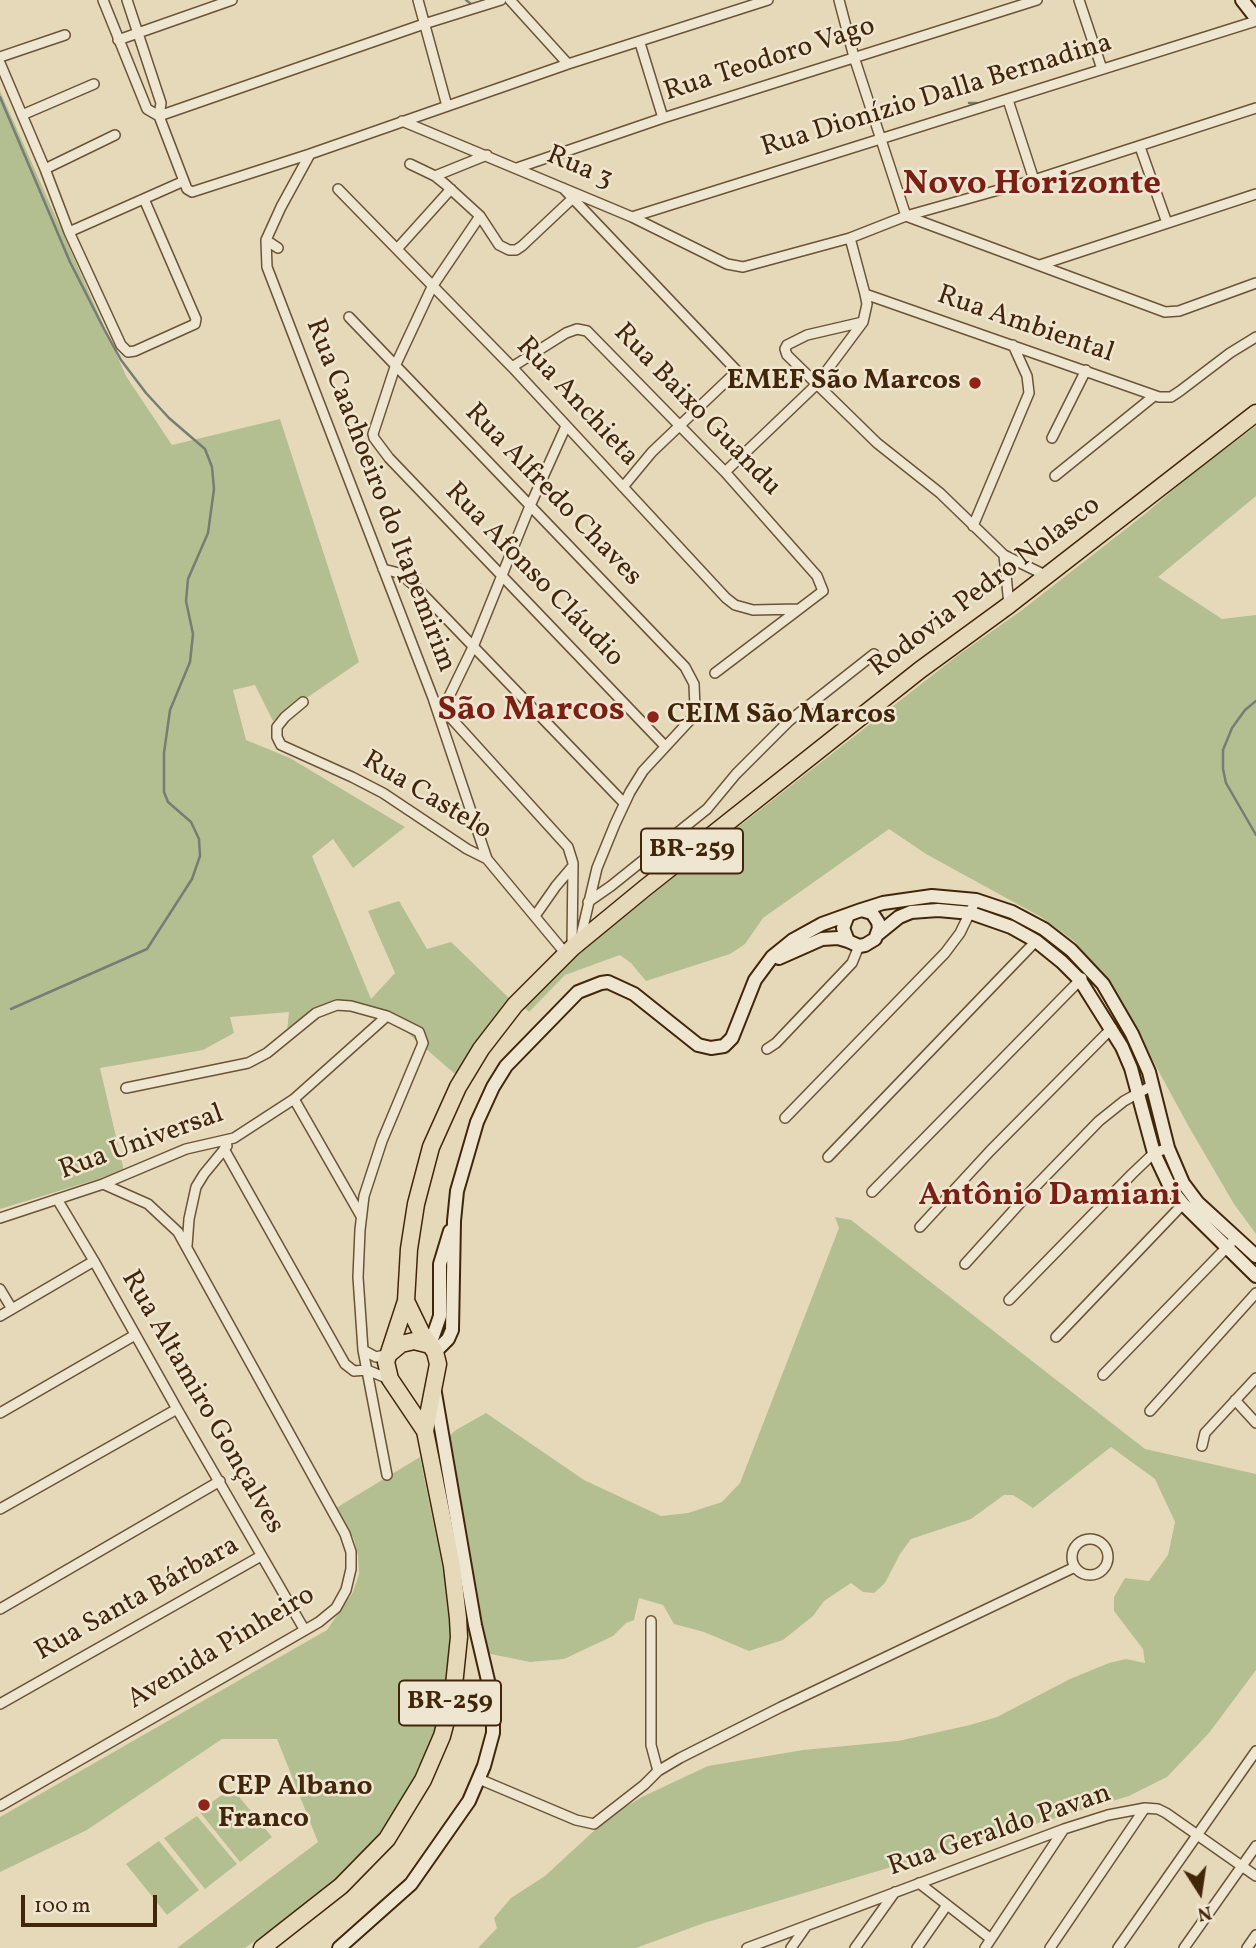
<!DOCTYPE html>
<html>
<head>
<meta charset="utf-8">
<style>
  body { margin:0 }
  #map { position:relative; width:1256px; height:1948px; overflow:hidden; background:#e6d9ba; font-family:Vollkorn,serif }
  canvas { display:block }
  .north { position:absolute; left:1165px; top:1857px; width:70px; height:70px; -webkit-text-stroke:5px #efe6d2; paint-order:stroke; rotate:168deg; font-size:19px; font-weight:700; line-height:28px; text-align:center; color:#422609 }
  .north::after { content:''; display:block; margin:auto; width:24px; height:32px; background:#422609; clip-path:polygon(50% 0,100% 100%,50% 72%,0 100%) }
  .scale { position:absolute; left:21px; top:1895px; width:136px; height:32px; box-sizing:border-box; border:4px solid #422609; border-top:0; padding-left:9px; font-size:21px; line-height:24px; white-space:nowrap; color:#422609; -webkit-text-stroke:5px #efe6d2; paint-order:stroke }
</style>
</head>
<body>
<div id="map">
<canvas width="1256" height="1948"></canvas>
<div class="north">N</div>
<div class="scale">100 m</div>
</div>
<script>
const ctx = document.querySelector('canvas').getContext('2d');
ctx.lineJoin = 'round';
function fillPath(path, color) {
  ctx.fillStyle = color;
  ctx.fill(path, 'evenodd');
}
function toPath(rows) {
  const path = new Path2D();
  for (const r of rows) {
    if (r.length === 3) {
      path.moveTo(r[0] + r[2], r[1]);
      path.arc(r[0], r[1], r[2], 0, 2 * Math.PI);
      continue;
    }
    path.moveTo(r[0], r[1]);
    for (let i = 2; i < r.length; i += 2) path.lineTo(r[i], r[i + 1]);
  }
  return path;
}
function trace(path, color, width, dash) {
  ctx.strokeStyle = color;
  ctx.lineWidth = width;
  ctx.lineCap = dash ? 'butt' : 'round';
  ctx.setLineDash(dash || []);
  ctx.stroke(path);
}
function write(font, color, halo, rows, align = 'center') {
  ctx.font = font + ' Vollkorn,serif';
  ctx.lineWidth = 5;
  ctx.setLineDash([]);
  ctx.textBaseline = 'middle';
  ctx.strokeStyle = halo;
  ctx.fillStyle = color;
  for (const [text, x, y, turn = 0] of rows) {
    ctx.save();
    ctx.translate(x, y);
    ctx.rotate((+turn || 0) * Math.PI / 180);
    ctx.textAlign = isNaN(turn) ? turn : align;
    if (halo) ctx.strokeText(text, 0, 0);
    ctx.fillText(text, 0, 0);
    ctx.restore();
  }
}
const green = toPath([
  [0,91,126,376,172,445,280,419,359,662,273,721,255,685,233,690,246,740,290,758,405,827,353,868,333,839,312,856,371,999,395,973,368,911,399,901,427,949,451,942,511,1000,455,1074,403,1029,385,1016,347,1003,316,1008,286,1041,289,1012,230,1017,234,1033,203,1050,100,1068,124,1171,0,1209],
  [1256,426,1256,496,1158,577,1222,619,1256,615,1256,1234,1234,1204,1189,1127,1121,1002,1099,970,1074,941,1041,917,926,854,889,829,763,918,745,944,730,954,646,981,631,963,620,955,565,975,529,1012,523,1006,582,951,678,874,957,656,1022,610,1145,514,1194,472],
  [835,1217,851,1220,1145,1449,1256,1474,1256,1670,1209,1733,1167,1777,1129,1796,704,1923,636,1948,478,1948,497,1928,494,1918,511,1898,545,1876,609,1817,642,1797,708,1766,803,1750,898,1741,970,1725,997,1717,1070,1679,1109,1663,1126,1659,1145,1663,1143,1649,1114,1611,1114,1597,1125,1578,1149,1581,1168,1555,1175,1522,1155,1479,1111,1447,1033,1508,1013,1495,1004,1495,971,1519,911,1539,900,1554,885,1583,874,1593,863,1592,851,1583,824,1601,813,1616,783,1640,749,1651,704,1632,674,1624,663,1605,639,1598,634,1620,626,1623,613,1636,564,1659,530,1662,481,1652,481,1648,469,1636,467,1595,447,1438,456,1430,486,1413,584,1480,661,1516,688,1513,722,1502,740,1483,839,1228],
  [420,1457,447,1590,451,1625,452,1685,427,1757,418,1767,406,1797,381,1836,353,1866,325,1890,245,1948,177,1948,318,1842,277,1739,222,1739,87,1830,0,1872,0,1817,327,1630,353,1592,359,1574,358,1556,354,1539,336,1508],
  [232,1788,272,1837,240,1862,199,1811],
  [197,1816,237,1864,205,1889,164,1838],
  [159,1841,199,1890,167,1915,126,1864]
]);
const stream = toPath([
  [466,0,471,4],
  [0,97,70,262,104,329,121,360,146,393,169,418,205,449,212,467,214,489,208,533,188,579,186,601,193,634,190,662,170,710,164,753,164,792,168,802,191,822,199,839,200,856,192,879,147,949,11,1009],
  [969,103,977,103],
  [1256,701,1245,710,1232,728,1223,750,1223,769,1226,783,1256,835]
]);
const street = toPath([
  [103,0,147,109,159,116,424,24,501,0],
  [127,0,161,103,159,116,187,189,192,192,310,154,568,64,768,0],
  [418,0,447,106],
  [510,0,568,64],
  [839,0,854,57,906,216,1165,312,1179,311,1256,283],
  [1079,0,1102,69],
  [118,40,232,0],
  [640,43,663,118],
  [0,57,65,35],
  [0,63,45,169,69,232,121,345,128,352,135,351,195,324,196,319,144,199],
  [1008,100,1034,180],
  [22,115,94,84],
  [402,121,632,217,727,264,743,267,850,238,906,216,1034,180,1256,108],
  [1140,147,1167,223],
  [310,154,281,207,266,240,267,267,433,698,487,859],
  [410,164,435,176,445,184,480,216,499,245,509,250,516,250,522,246,573,198],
  [517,168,663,118,1037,0],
  [45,169,115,135],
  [435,176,487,155],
  [563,188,737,371,652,452,623,487],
  [338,189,512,367,726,598,735,605,753,610,798,609],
  [480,216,432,287,396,364,373,434,374,438,389,458,665,746],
  [632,217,1256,21],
  [69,232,184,181],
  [266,240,278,248],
  [397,249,451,189],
  [1040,265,1256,194],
  [865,294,1159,397,1171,397,1180,391,1230,353,1256,337],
  [349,317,685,667,694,684,695,708,692,718,643,771,630,792,615,824,597,868,580,940],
  [863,322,807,335,787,345,785,349,787,355,877,443,940,493,1004,555,1009,605],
  [512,367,566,333,577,329,587,331,725,472,817,576,823,591,715,673],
  [1052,438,1086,370],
  [725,472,816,385,863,322,867,304,865,294,850,238],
  [1055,476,1154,396],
  [973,526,1029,393,1027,376,1013,345],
  [1004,555,1047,576],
  [383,569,399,573,417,588,624,803],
  [303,702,285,717,277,727,277,737,281,745,352,777,383,793,467,849,487,859,566,954],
  [441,707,568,847,573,863,572,947],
  [443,709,473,647,530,506,566,426],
  [588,902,611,886,707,809,736,774,789,721,874,654],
  [535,916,556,886,573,866],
  [767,1049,776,1043,852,963,859,946],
  [126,1088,248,1063,267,1053,316,1013,337,1005,351,1006,387,1016,419,1032,423,1043,382,1141,364,1196,360,1230,358,1277,363,1350,387,1475],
  [294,1099,361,1216],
  [785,1118,945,953,960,933,976,900],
  [224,1149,345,1364,354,1371,367,1370,389,1379],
  [828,1157,1036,941],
  [872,1192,1082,978],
  [57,1199,94,1261,177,1409,304,1629],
  [0,1218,103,1184,186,1149,234,1138,294,1099,387,1016],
  [920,1227,990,1151,1112,1028],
  [187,1246,189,1219,196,1187,204,1174,227,1146],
  [965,1264,1031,1191,1099,1121,1124,1101,1153,1085],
  [0,1289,12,1309],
  [1009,1300,1132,1174,1154,1153,1168,1148],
  [0,1316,94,1261],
  [1056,1337,1183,1204],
  [363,1350,376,1357,389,1354],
  [1103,1375,1231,1243],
  [1235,1400,1256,1423],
  [1150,1411,1256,1293],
  [0,1413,135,1335],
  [1202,1446,1205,1433,1256,1378],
  [0,1509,177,1409],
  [1090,1557,18],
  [0,1609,220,1481],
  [651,1621,651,1745,658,1771],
  [0,1704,261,1556],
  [479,1779,576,1820,594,1824,644,1785,658,1771,680,1758,781,1707,1075,1567],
  [0,1806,319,1622,336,1608,346,1590,351,1569,351,1552,345,1534,178,1232,148,1204,103,1184],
  [919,1883,991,1939],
  [747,1948,1064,1829,1108,1815,1145,1808,1158,1809,1166,1813,1256,1876],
  [791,1948,805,1928],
  [855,1948,895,1892],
  [917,1948,947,1905],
  [985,1948,1064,1829],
  [1050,1948,1145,1808],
  [1118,1948,1256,1751],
  [1184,1948,1256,1846],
  [1247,1948,1256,1935]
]);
const secondary = toPath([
  [1242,0,1256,18],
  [861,910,883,903,932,896,976,900,1012,912,1044,929,1071,950,1103,984,1132,1034,1149,1072,1168,1148,1183,1183,1198,1203,1256,1256],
  [878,934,899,917,911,912,938,910,971,913,1011,927,1036,941,1062,962,1080,980,1122,1047,1131,1068,1154,1153,1171,1189,1183,1204,1256,1276],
  [779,958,822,939,838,938,848,941],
  [430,1345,440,1316,440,1264,450,1231],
  [435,1352,448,1339,452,1330,454,1221,457,1191,477,1122,493,1087,506,1066,578,992,601,983,608,982,634,994,698,1045,711,1048,724,1046,732,1038,755,980,772,957,793,940,822,924,861,910,872,913,878,922,879,928,875,939,865,945,859,946,848,941,843,928,848,915],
  [339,1948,411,1884,469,1801,484,1766,493,1733,493,1702,475,1625,435,1393]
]);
const highway = toPath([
  [389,1354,401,1344,414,1341,430,1345],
  [425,1431,390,1379,386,1362,406,1301,409,1249,416,1204,431,1147,458,1087,481,1049,515,1005,572,948,645,888,920,670,1009,605,1256,413],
  [262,1948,341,1886,387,1839,423,1780,442,1736,453,1695,459,1637,458,1618,452,1566,425,1431,438,1364,435,1352,421,1332,406,1301]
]);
const markers = [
  [975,383,7,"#8f2418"],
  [653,717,7,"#8f2418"],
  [204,1805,7,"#8f2418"]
];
const shields = [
  [692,851,102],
  [450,1703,102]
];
const shieldNames = [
  ["BR-259",692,851],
  ["BR-259",450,1703]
];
const streetNames = [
  ["Rua Teodoro Vago",770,61,-18],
  ["Rua Dionízio Dalla Bernadina",937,97,-17],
  ["Rua 3",579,169,23],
  ["Rua Ambiental",1025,326,19],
  ["Rua Anchieta",576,403,47],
  ["Rua Baixo Guandu",696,411,46],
  ["Rua Caachoeiro do Itapemirim",379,496,69],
  ["Rua Alfredo Chaves",552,496,46],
  ["Rua Afonso Cláudio",533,576,46],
  ["Rodovia Pedro Nolasco",986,588,-37],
  ["Rua Castelo",426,797,31],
  ["Rua Universal",142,1144,-20],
  ["Rua Altamiro Gonçalves",201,1403,60],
  ["Rua Santa Bárbara",138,1600,-29],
  ["Avenida Pinheiro",222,1649,-31],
  ["Rua Geraldo Pavan",1000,1832,-19]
];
const poiNames = [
  ["EMEF São Marcos",961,383,"right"],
  ["CEIM São Marcos",667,717],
  ["CEP Albano",218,1789],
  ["Franco",218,1821]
];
const quarterNames = [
  ["Antônio Damiani",1050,1198]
];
const districtNames = [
  ["Novo Horizonte",1032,187],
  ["São Marcos",531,713]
];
fillPath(green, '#b4bf91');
trace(stream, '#777d74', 2.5);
trace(street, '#6b5335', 12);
trace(secondary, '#422609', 16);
trace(highway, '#422609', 19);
trace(street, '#efe6d2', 9);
trace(secondary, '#efe6d2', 12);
trace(highway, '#e6d9ba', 16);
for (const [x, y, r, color] of markers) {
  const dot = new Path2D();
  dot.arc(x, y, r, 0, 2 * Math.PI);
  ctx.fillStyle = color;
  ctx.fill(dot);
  trace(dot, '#efe6d2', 2.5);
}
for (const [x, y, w] of shields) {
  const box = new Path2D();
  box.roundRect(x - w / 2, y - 22.5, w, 45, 5);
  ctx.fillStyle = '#efe6d2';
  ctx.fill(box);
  trace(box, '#422609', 2);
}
write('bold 26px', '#422609', null, shieldNames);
write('28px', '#422609', '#efe6d2', streetNames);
write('bold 28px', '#422609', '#efe6d2', poiNames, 'left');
write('bold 32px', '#7a1f14', '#efe6d2', quarterNames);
write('bold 35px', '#7a1f14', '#efe6d2', districtNames);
</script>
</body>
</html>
